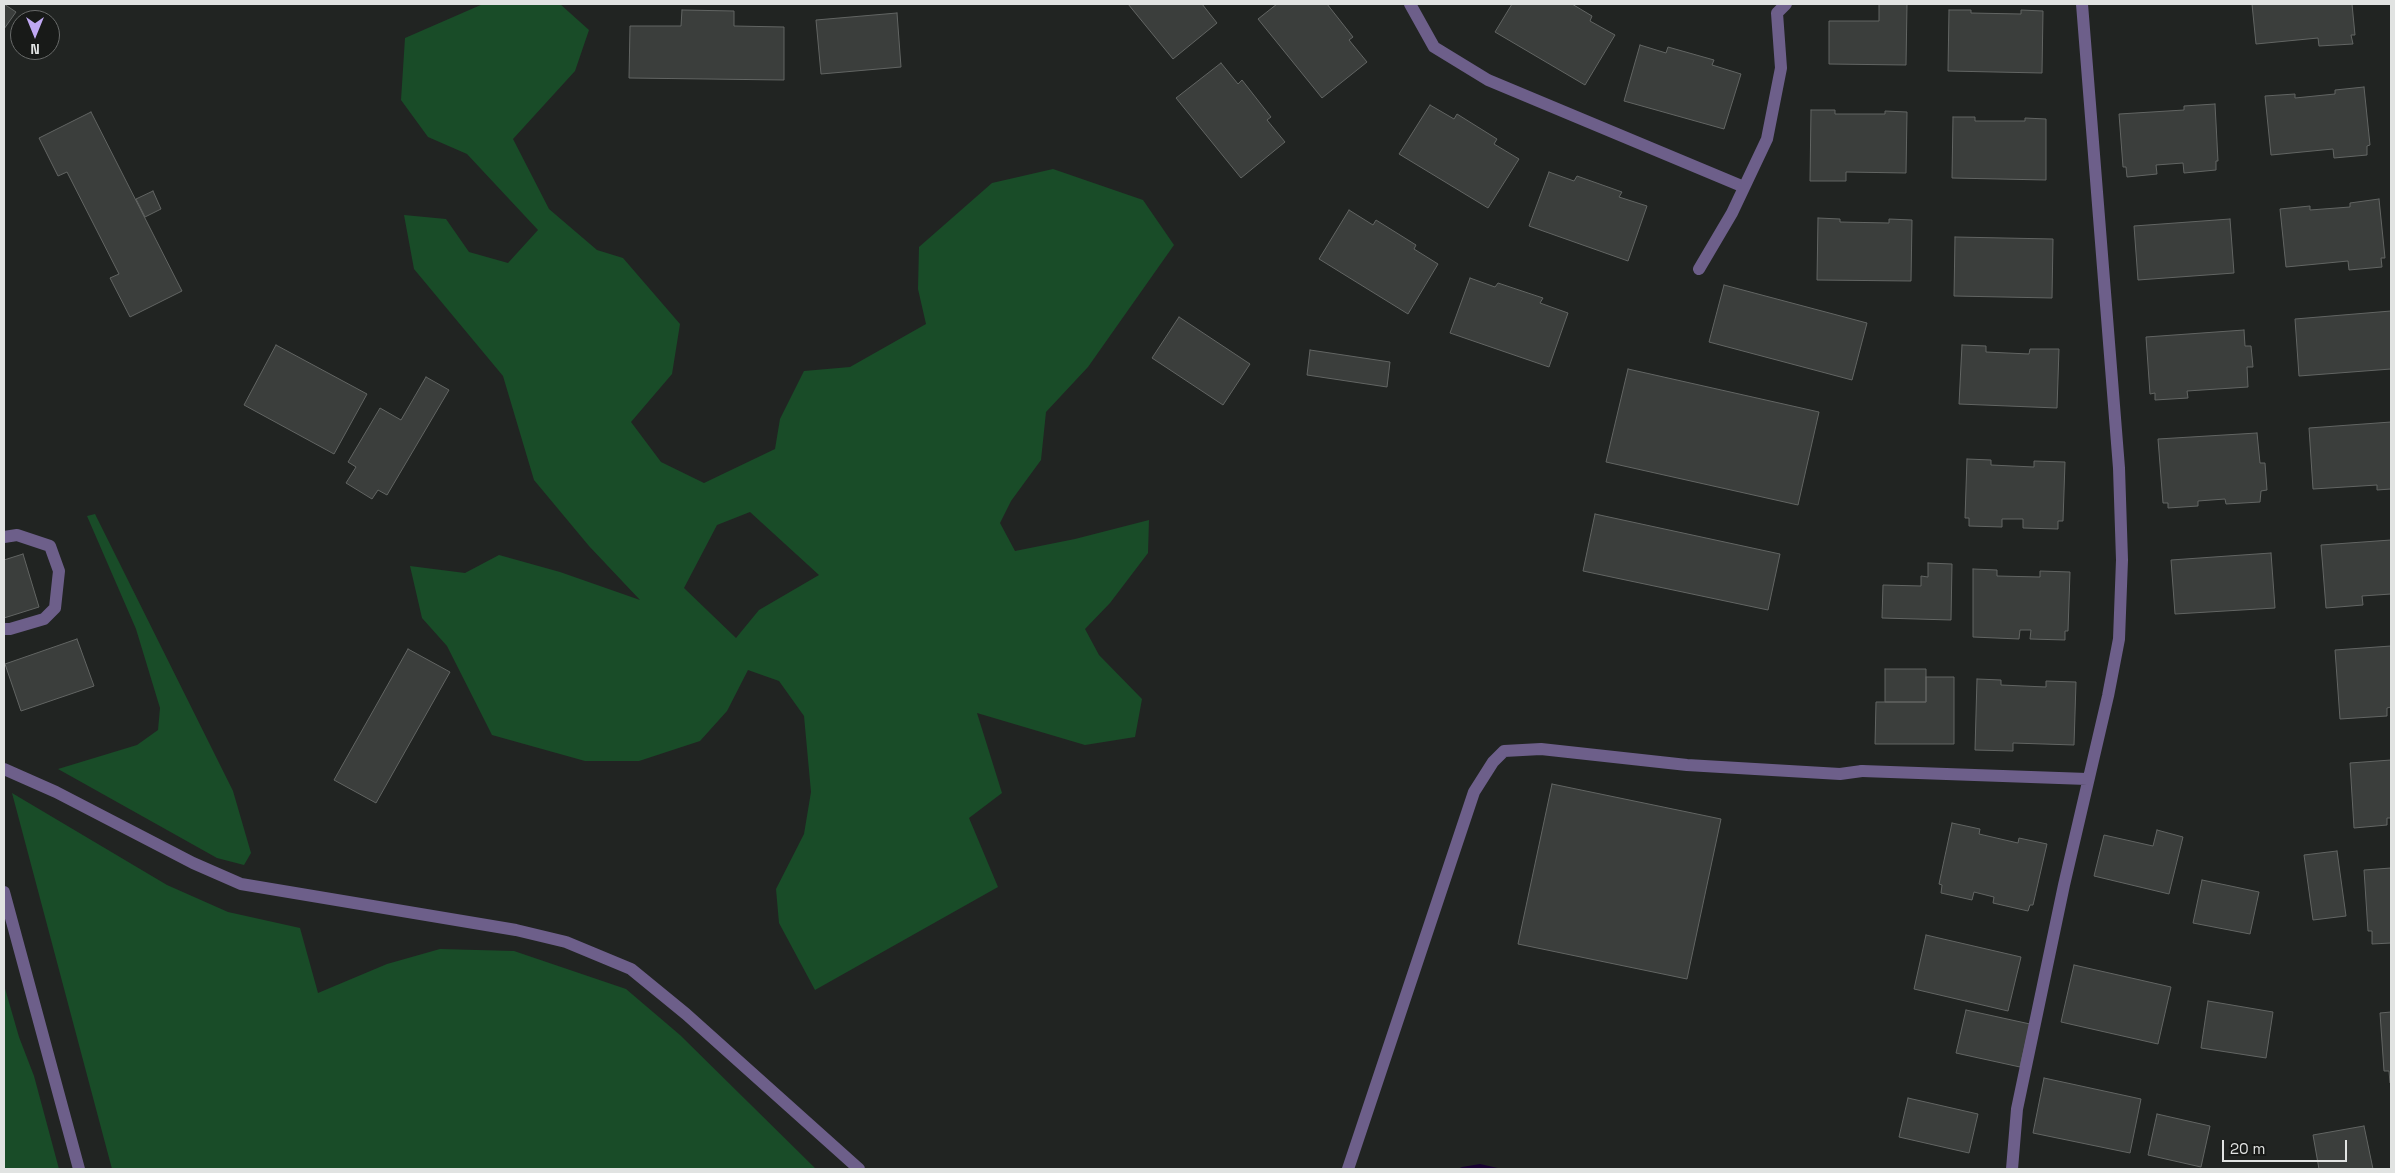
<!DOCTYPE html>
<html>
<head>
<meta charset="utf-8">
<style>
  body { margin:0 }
  #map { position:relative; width:2395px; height:1173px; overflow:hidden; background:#212422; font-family:"Space Grotesk",sans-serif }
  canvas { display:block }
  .frame { position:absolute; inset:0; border:5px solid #e1e3e2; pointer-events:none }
  .north { position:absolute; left:10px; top:10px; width:50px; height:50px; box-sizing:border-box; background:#181a18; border:1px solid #686a69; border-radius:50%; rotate:180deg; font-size:14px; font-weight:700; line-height:20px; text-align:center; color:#e1e3e2 }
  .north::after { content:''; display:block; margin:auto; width:18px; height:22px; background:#c0a8f3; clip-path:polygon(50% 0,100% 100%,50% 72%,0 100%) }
  .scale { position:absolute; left:2222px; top:1140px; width:125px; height:22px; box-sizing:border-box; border:2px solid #e1e3e2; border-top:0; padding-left:6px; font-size:15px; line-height:18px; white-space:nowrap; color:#e1e3e2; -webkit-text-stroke:4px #181a18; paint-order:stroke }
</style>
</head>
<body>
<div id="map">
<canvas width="2395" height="1173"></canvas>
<div class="frame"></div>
<div class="north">N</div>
<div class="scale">20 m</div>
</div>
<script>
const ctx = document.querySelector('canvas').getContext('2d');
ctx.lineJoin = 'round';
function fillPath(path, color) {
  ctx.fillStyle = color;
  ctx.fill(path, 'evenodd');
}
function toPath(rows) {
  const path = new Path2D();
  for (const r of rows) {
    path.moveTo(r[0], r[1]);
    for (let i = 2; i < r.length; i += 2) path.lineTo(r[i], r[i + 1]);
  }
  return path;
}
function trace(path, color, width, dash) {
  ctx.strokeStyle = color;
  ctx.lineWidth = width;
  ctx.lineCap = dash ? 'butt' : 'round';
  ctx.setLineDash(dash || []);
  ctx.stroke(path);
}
const green = toPath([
  [483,4,560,4,589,30,575,71,513,139,549,209,597,250,623,258,680,324,672,374,631,422,661,462,704,483,775,449,780,419,804,371,850,367,926,324,918,289,919,247,992,183,1053,169,1143,200,1174,245,1088,367,1046,412,1041,460,1011,501,1000,523,1015,551,1075,539,1149,520,1148,553,1110,603,1085,629,1099,655,1142,699,1135,737,1085,745,977,713,1002,793,969,818,998,887,815,990,779,923,776,889,804,834,811,792,804,716,779,681,748,670,727,711,700,741,639,761,585,761,492,735,447,646,422,618,410,566,465,573,499,555,560,572,640,600,589,546,534,480,503,376,414,269,404,215,446,219,469,252,508,263,538,230,467,154,428,137,401,100,405,38],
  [750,512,819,575,759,610,736,638,684,588,717,525],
  [95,514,233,791,251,853,244,865,217,858,58,769,137,745,158,730,160,708,136,629,87,516],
  [12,793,167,885,228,912,300,928,318,993,387,964,440,949,514,951,626,989,680,1035,816,1169,112,1169],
  [4,985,19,1037,34,1076,59,1169,4,1169]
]);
const water = toPath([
  [1480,1164,1502,1169,1458,1169,1462,1167]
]);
const building = toPath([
  [4,4,16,12,4,29,4,4],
  [1128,4,1202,4,1217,23,1173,59,1128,4],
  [1277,4,1327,4,1353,37,1349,40,1367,62,1322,98,1258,19,1277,4],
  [1512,4,1572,4,1592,16,1590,21,1615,35,1585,85,1495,32,1512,4],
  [1879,4,1907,4,1906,65,1829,64,1829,21,1879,21,1879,4],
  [2252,4,2352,4,2355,35,2351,35,2353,44,2319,46,2318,38,2256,44,2252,4],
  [682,10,734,11,734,26,784,27,784,80,629,78,630,26,681,26,682,10],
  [1949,10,1971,10,1971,13,2021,14,2021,10,2043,11,2042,73,1948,71,1949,10],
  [897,13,901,67,821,74,816,20,897,13],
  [1640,45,1666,53,1668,47,1714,60,1712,65,1741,74,1724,129,1624,101,1640,45],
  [1221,63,1238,84,1242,80,1271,117,1267,120,1285,142,1241,178,1176,98,1221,63],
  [2364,87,2370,145,2367,146,2367,155,2334,158,2333,149,2271,155,2265,96,2295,94,2295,98,2335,94,2335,90,2364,87],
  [2215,104,2218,161,2216,161,2216,170,2184,173,2183,163,2156,165,2157,174,2127,177,2126,167,2123,167,2119,114,2184,110,2184,106,2215,104],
  [1430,105,1454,119,1457,114,1497,139,1494,144,1519,159,1488,208,1399,154,1430,105],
  [1811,110,1835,110,1835,114,1885,114,1885,111,1907,112,1906,173,1846,172,1846,181,1810,181,1811,110],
  [91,112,182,291,130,317,110,278,119,274,67,172,58,176,39,138,91,112],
  [1953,117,1975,117,1975,121,2025,121,2025,118,2046,119,2046,180,1952,178,1953,117],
  [1549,172,1574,181,1577,176,1622,192,1619,197,1647,206,1628,261,1529,226,1549,172],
  [153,191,161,209,145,217,136,199,153,191],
  [2379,199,2385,258,2381,258,2382,267,2349,270,2348,261,2286,267,2280,209,2310,206,2310,210,2350,207,2350,203,2379,199],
  [1349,210,1373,225,1376,220,1416,245,1414,249,1438,264,1408,314,1319,259,1349,210],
  [1818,218,1840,219,1840,222,1889,223,1889,219,1912,220,1911,281,1817,280,1818,218],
  [2230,219,2234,273,2138,280,2134,226,2230,219],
  [1955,237,2053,239,2052,298,1954,296,1955,237],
  [1470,278,1495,287,1498,283,1543,298,1540,303,1568,313,1549,367,1450,333,1470,278],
  [1724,285,1867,323,1852,380,1709,342,1724,285],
  [2391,311,2391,369,2299,376,2295,319,2391,311],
  [1179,317,1250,364,1223,405,1152,358,1179,317],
  [2244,330,2245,346,2251,346,2253,367,2247,367,2248,387,2187,391,2188,398,2155,400,2155,393,2150,394,2146,337,2244,330],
  [276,345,367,394,334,454,244,405,276,345],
  [1962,345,1986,346,1986,352,2029,354,2030,349,2059,349,2057,408,1959,404,1962,345],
  [1310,350,1390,362,1387,387,1307,375,1310,350],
  [1628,369,1819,412,1798,505,1606,462,1628,369],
  [426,377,449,390,387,495,378,490,372,499,346,483,356,467,348,462,380,408,401,420,426,377],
  [2391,422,2391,489,2377,490,2377,485,2313,489,2309,428,2391,422],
  [2257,433,2260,463,2265,463,2267,490,2261,491,2260,502,2226,504,2225,499,2198,501,2198,506,2168,508,2168,503,2163,503,2158,439,2257,433],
  [1967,459,1991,460,1991,465,2034,467,2034,461,2065,462,2063,521,2058,521,2058,529,2023,528,2023,519,2002,519,2002,527,1969,526,1969,518,1965,518,1967,459],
  [1595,514,1780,554,1768,610,1583,571,1595,514],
  [2391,540,2391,594,2362,596,2363,605,2326,608,2321,545,2391,540],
  [2271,553,2275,608,2175,614,2171,560,2271,553],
  [23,554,39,607,4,618,4,560,23,554],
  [1928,563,1952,564,1951,620,1882,618,1883,585,1921,586,1921,576,1928,577,1928,563],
  [1973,569,1997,570,1997,576,2040,577,2040,571,2070,572,2068,631,2065,631,2065,640,2030,639,2031,630,2020,630,2019,639,1973,637,1973,569],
  [77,639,94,686,21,711,5,664,77,639],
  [2391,646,2391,707,2387,708,2387,716,2340,719,2335,650,2391,646],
  [408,649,450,672,376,803,334,780,408,649],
  [1885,669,1926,669,1926,702,1885,702,1885,669],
  [1926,677,1954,677,1954,744,1875,744,1876,702,1926,702,1926,677],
  [1977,679,2001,680,2001,685,2046,687,2046,681,2076,682,2074,745,2013,743,2013,751,1975,750,1977,679],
  [2391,760,2391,818,2387,818,2387,825,2354,828,2350,763,2391,760],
  [1552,784,1721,819,1687,979,1518,944,1552,784],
  [1952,823,1980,829,1979,834,2018,843,2019,838,2047,844,2033,905,2030,905,2028,911,1993,903,1994,897,1974,892,1972,900,1941,893,1942,885,1939,884,1952,823],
  [2157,830,2183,837,2169,894,2094,876,2104,835,2153,846,2157,830],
  [2337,851,2346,916,2313,920,2304,855,2337,851],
  [2391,868,2391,943,2372,944,2372,931,2368,931,2364,870,2391,868],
  [2202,880,2259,892,2250,934,2193,923,2202,880],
  [1926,935,2021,957,2008,1011,1914,989,1926,935],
  [2074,965,2171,987,2158,1044,2061,1022,2074,965],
  [2208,1001,2273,1012,2266,1058,2201,1048,2208,1001],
  [1966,1010,2030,1024,2020,1067,1956,1053,1966,1010],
  [2391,1012,2391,1082,2390,1083,2389,1071,2384,1071,2380,1013,2391,1012],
  [2044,1078,2141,1099,2130,1153,2033,1133,2044,1078],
  [1908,1098,1978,1114,1969,1153,1899,1137,1908,1098],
  [2157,1114,2210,1126,2201,1167,2148,1155,2157,1114],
  [2364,1126,2373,1169,2319,1169,2313,1135,2364,1126]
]);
const lane = toPath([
  [4,537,17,535,50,546,59,571,55,608,44,619,10,629,4,629],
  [1348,1169,1474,792,1493,762,1504,751,1541,749,1687,765,1840,774,1862,771]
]);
const street = toPath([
  [1410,4,1434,47,1488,80,1744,187],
  [1699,269,1732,213,1767,139,1781,68,1777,13,1786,4],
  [4,769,56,792,193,863,241,884,516,930,566,942,631,969,686,1014,859,1169],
  [1862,771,2087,779],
  [4,892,79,1169],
  [2012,1169,2017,1109,2064,885,2108,696,2119,639,2122,560,2119,468,2082,4]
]);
fillPath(green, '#194c28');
fillPath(water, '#170031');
fillPath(building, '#3b3e3c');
trace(building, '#626563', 1);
trace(lane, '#6d5f8a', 12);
trace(street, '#6d5f8a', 12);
</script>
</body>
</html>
